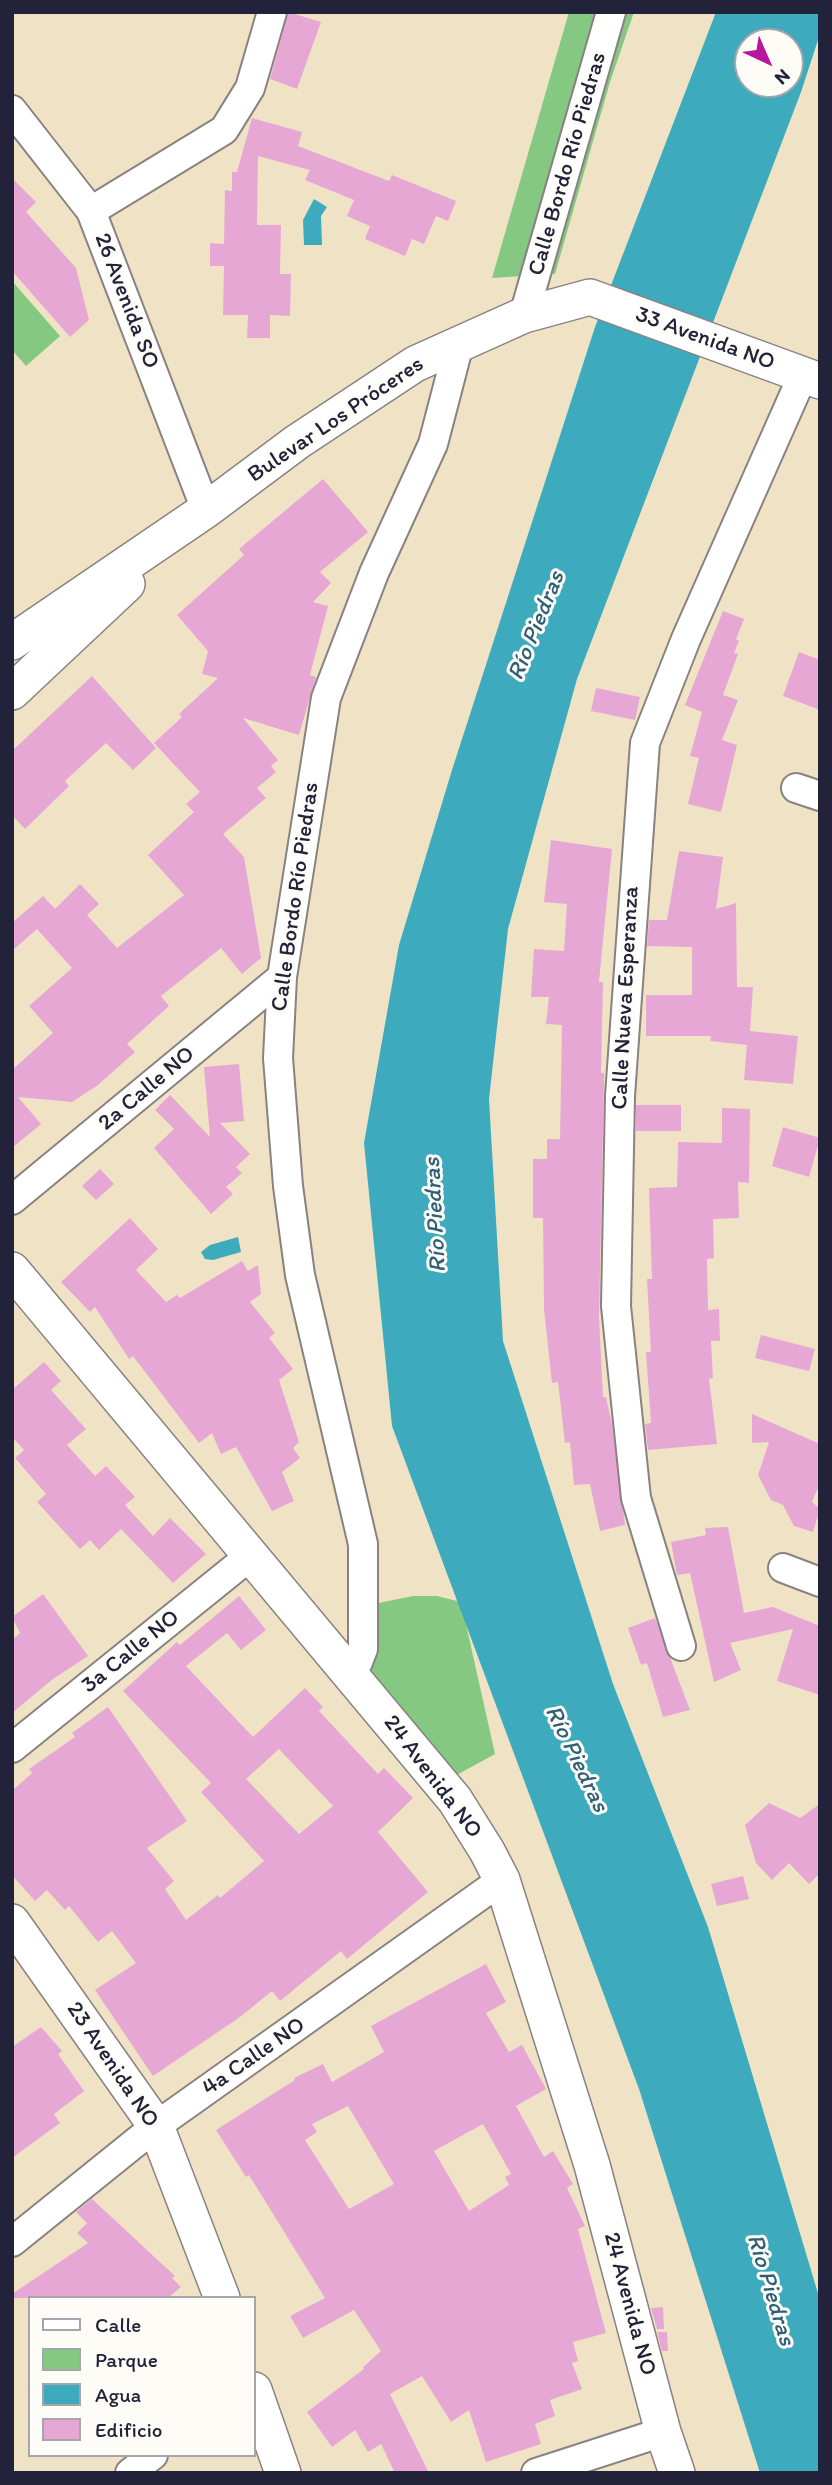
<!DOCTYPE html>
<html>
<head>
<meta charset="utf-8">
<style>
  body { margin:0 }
  #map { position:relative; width:832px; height:2485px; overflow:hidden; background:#f0e3c5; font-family:Itim,sans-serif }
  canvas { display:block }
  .frame { position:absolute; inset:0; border:14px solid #22223b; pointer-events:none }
  .legend { position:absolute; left:28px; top:2296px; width:228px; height:161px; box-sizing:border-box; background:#fdfcf7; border:2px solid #a5a5ac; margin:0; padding:9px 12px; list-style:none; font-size:21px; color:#22223b }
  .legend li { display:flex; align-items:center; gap:14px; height:35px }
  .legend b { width:35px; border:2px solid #a5a5ac }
  .north { position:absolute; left:734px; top:28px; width:70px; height:70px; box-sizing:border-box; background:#fdfcf7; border:2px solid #a5a5ac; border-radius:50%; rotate:136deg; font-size:19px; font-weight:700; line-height:28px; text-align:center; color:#22223b }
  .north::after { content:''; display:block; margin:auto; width:24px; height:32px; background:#b5179e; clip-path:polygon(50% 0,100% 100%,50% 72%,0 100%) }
</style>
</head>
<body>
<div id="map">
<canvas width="832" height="2485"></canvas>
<div class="frame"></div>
<ul class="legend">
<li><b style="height:9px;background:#fff"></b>Calle</li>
<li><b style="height:19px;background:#84c882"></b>Parque</li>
<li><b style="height:19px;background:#3eaabd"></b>Agua</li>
<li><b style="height:19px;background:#e7a7d5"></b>Edificio</li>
</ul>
<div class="north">N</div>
</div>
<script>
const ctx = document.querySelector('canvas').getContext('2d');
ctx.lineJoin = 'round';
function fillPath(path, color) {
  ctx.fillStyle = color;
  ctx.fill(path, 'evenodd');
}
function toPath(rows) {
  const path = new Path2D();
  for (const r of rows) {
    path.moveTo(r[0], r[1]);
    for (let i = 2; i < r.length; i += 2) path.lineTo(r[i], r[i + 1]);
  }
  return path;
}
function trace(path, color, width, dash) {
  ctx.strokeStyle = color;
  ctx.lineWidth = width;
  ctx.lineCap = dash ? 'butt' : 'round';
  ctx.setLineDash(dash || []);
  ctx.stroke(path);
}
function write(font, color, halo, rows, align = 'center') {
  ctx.font = font + ' Itim,sans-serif';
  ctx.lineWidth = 6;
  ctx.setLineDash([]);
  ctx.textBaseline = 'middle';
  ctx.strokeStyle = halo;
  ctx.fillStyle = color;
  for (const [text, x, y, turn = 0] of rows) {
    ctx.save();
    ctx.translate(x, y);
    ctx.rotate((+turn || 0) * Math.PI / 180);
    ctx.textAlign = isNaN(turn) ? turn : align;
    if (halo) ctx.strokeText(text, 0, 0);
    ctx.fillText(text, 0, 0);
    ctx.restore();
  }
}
const green = toPath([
  [569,12,634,12,610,82,555,274,492,278],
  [12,281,60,336,26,366,12,350],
  [413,1596,437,1596,461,1602,495,1754,453,1777,364,1666,369,1605]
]);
const water = toPath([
  [716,12,820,12,820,34,801,92,577,679,508,929,489,1099,503,1341,613,1684,708,1927,820,2300,820,2473,760,2473,639,2089,392,1426,364,1143,399,945,452,770,595,327],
  [748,42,790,42,790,84,748,84],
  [314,199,327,207,321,216,322,245,304,245,303,220],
  [238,1237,241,1252,213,1260,205,1259,201,1252,210,1245]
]);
const building = toPath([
  [288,12,321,22,297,89,270,79],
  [252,118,302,132,298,146,389,181,392,175,456,201,448,221,436,216,424,244,412,239,405,256,365,239,370,226,347,216,354,200,305,180,310,170,258,156,257,225,281,225,280,274,291,274,290,316,270,315,270,338,247,338,248,315,223,315,224,266,210,266,210,243,224,244,225,190,232,191,232,172,237,172],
  [12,178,36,202,26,212,76,268,89,320,70,337,12,271],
  [323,479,368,532,320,572,331,583,313,602,328,606,310,675,316,677,299,735,243,718,278,760,271,766,276,772,257,788,266,798,223,834,244,857,261,958,242,974,221,948,161,996,169,1006,127,1044,135,1052,98,1085,72,1102,18,1097,41,1124,12,1148,12,1070,53,1033,29,1006,72,968,37,929,12,951,12,923,43,896,55,909,80,884,99,904,87,915,117,948,184,895,148,855,194,812,186,804,200,792,154,743,182,717,179,714,218,678,202,674,208,651,177,615,244,555,239,549],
  [723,611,744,619,736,639,739,641,734,653,738,654,723,695,738,700,722,740,737,745,721,812,688,804,699,758,690,756,702,712,685,705],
  [799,652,820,660,820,710,783,696],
  [92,676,156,748,133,770,106,743,65,781,69,786,25,829,12,815,12,751],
  [596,688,640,697,635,720,591,711],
  [551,840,612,849,599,982,603,982,601,1073,604,1073,604,1082,599,1317,603,1397,606,1397,612,1425,625,1525,600,1531,590,1484,574,1485,570,1442,565,1443,558,1382,552,1383,544,1309,543,1218,533,1218,533,1159,547,1159,547,1139,560,1139,562,1025,546,1024,549,997,531,997,534,949,564,951,567,904,544,902],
  [679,851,723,857,716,909,736,903,737,987,753,987,750,1031,798,1036,793,1084,744,1080,747,1045,710,1041,711,1036,646,1036,646,995,692,995,692,947,647,946,649,920,667,920],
  [239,1064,244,1121,220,1123,250,1154,236,1167,242,1173,226,1187,233,1194,211,1214,154,1148,174,1129,155,1110,170,1095,210,1137,204,1067],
  [636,1105,681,1105,681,1131,636,1131],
  [722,1108,750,1109,749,1183,738,1182,739,1218,713,1219,714,1258,707,1259,708,1310,719,1309,720,1341,711,1341,713,1378,709,1379,717,1444,648,1450,645,1424,651,1423,646,1352,651,1352,647,1279,652,1279,649,1188,677,1187,678,1142,722,1143],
  [783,1127,820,1138,809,1177,772,1166],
  [100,1169,114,1184,96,1200,82,1186],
  [130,1218,158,1249,136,1270,166,1302,177,1295,180,1298,242,1261,248,1271,258,1265,261,1294,250,1302,275,1333,269,1338,293,1369,279,1380,299,1442,293,1448,300,1458,282,1472,294,1501,272,1511,236,1447,221,1454,212,1433,199,1443,133,1356,129,1359,95,1307,90,1312,61,1282],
  [761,1335,815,1349,809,1371,755,1358],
  [44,1362,61,1381,51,1390,86,1429,67,1445,95,1476,106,1466,135,1497,125,1505,153,1536,170,1518,206,1554,173,1583,121,1529,99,1550,90,1540,80,1549,37,1502,46,1494,15,1458,24,1450,12,1437,12,1390],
  [752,1414,820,1444,820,1483,812,1502,820,1509,813,1532,794,1526,783,1505,771,1500,758,1475,769,1442,752,1443],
  [728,1527,744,1613,773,1607,820,1626,820,1695,777,1681,793,1629,730,1643,741,1670,714,1682,690,1573,677,1575,671,1542,706,1535,705,1528],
  [43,1594,88,1656,53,1679,12,1713,12,1640,20,1633,12,1617],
  [239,1596,266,1630,241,1650,227,1633,186,1666,253,1737,305,1688,323,1707,319,1711,378,1774,384,1768,413,1798,378,1832,428,1892,347,1959,341,1951,280,2001,272,1991,240,2017,153,2076,95,1990,136,1963,112,1931,98,1942,69,1906,65,1910,47,1890,35,1901,12,1875,12,1791,32,1773,29,1769,75,1737,72,1733,108,1707,187,1821,147,1848,174,1881,165,1889,186,1920,218,1895,220,1898,264,1861,201,1792,211,1783,123,1691,177,1642,180,1645],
  [279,1749,333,1806,299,1834,246,1779],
  [655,1618,690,1710,663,1717,647,1663,641,1665,628,1628],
  [769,1803,800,1818,820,1804,820,1873,809,1884,789,1863,772,1880,756,1863,745,1825],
  [743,1876,749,1899,717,1906,711,1884],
  [486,1964,506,2002,486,2013,509,2052,522,2045,546,2089,516,2106,544,2157,553,2151,573,2184,567,2188,585,2226,578,2229,606,2333,573,2342,578,2361,572,2363,582,2389,550,2400,555,2416,535,2424,541,2444,486,2462,469,2410,451,2422,422,2376,390,2394,429,2473,395,2473,381,2444,368,2452,355,2430,332,2447,307,2412,364,2369,363,2367,381,2351,354,2310,303,2338,290,2316,325,2298,249,2175,246,2177,216,2130,295,2080,294,2078,323,2064,332,2082,384,2052,371,2026],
  [348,2106,394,2184,349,2209,305,2140,317,2132,312,2124],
  [483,2124,511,2174,505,2177,509,2185,469,2211,434,2151],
  [41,2027,62,2051,58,2054,84,2091,54,2114,60,2123,12,2158,12,2047],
  [92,2199,175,2276,172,2278,181,2287,168,2298,12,2298,12,2294,88,2243,77,2233,87,2223,76,2212],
  [663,2307,664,2329,657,2329,651,2308],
  [657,2332,667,2332,668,2351,662,2351]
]);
const minor = toPath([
  [12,110,91,211,206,510],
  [91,211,224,130,250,88,272,12],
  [524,315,611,12],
  [796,788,820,796],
  [12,1200,282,977],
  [783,1568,820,1582],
  [681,1646,636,1498,616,1306,620,1096,645,743,686,639,803,375],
  [349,1672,358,1662,363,1649,363,1544,300,1275,288,1186,278,1058,282,977,326,698,374,573,433,444,459,344],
  [12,1748,250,1556],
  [12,2242,156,2126,502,1880],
  [130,2473,153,2455],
  [536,2473,663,2432]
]);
const tertiary = toPath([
  [12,642,206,510,297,442,415,364,524,315,590,297,820,381],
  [12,692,127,584],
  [12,1270,455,1800,487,1851,502,1880,592,2165,663,2432,677,2473],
  [12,1922,156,2126,222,2298],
  [254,2390,283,2473]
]);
const streetNames = [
  ["Calle Bordo Río Piedras",568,164,-74],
  ["26 Avenida SO",126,301,69],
  ["33 Avenida NO",705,339,20],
  ["Bulevar Los Próceres",336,420,-34],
  ["Calle Bordo Río Piedras",296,897,-82],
  ["Calle Nueva Esperanza",626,998,-87],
  ["2a Calle NO",147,1089,-40],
  ["3a Calle NO",131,1652,-39],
  ["24 Avenida NO",432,1777,53],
  ["4a Calle NO",254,2057,-35],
  ["23 Avenida NO",112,2065,56],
  ["24 Avenida NO",629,2304,75]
];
const waterNames = [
  ["Río Piedras",537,626,-68],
  ["Río Piedras",436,1215,-93],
  ["Río Piedras",576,1759,64],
  ["Río Piedras",770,2290,73]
];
fillPath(green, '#84c882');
fillPath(water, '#3eaabd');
fillPath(building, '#e7a7d5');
trace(minor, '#898280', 32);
trace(tertiary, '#898280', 38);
trace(minor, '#fff', 28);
trace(tertiary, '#fff', 35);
write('23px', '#22223b', '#fdfcf7', streetNames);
write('italic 24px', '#2f5f76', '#fdfcf7', waterNames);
</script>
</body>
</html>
